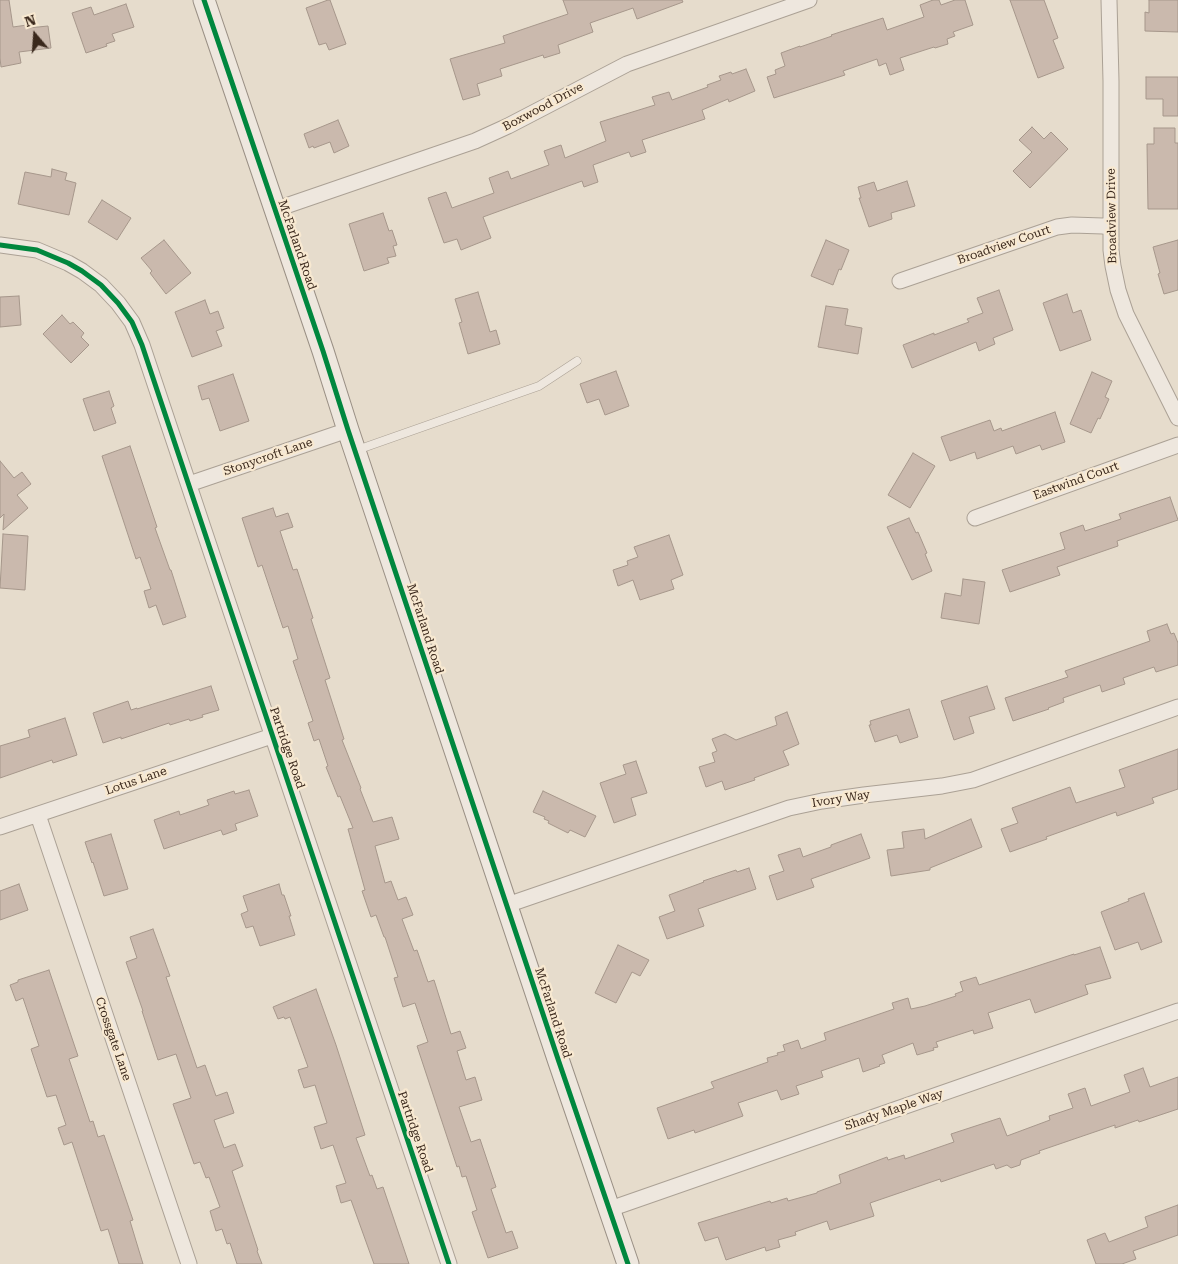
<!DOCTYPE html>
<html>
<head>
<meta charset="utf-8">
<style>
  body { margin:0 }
  #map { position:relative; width:1178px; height:1264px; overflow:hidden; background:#e6dccc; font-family:"Roboto Serif",serif }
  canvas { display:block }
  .north { position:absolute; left:10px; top:10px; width:50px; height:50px; -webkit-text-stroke:4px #f8e9d1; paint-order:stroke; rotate:342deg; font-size:14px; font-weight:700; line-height:20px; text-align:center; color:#3a281c }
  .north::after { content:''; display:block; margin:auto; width:18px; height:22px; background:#3a281c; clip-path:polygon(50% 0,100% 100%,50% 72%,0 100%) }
</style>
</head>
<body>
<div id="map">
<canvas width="1178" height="1264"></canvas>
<div class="north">N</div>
</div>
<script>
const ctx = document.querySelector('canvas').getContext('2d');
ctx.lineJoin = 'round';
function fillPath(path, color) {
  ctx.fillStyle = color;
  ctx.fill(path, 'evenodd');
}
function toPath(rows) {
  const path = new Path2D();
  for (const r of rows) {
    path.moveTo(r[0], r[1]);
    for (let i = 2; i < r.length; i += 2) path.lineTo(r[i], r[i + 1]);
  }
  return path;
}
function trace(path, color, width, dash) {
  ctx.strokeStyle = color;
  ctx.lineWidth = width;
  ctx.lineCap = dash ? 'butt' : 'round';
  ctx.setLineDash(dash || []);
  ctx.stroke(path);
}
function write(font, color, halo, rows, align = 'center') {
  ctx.font = font + ' "Roboto Serif",serif';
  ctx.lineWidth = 4.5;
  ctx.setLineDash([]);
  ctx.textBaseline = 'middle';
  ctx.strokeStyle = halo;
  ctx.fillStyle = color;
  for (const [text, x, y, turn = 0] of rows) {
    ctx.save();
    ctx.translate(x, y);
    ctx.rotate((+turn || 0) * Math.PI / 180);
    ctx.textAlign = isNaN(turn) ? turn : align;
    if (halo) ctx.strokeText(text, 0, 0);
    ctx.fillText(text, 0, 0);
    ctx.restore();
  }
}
const building = toPath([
  [0,0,9,0,13,27,27,25,28,28,48,26,51,48,19,52,21,63,1,67,0,58,0,0],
  [328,0,330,0,346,44,329,50,326,43,319,45,306,8,328,0],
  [563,0,682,0,683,2,637,19,633,8,590,23,593,32,558,45,560,53,544,58,543,55,500,69,502,76,477,84,480,95,463,100,450,59,505,43,503,36,568,14,563,0],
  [933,0,939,0,941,5,955,0,965,0,973,25,953,32,955,36,947,39,948,44,935,48,934,47,900,58,904,70,890,75,886,63,879,66,877,59,843,71,845,75,774,98,767,77,776,74,775,70,785,66,781,53,800,46,800,47,832,36,831,35,883,18,887,30,924,17,920,5,933,0],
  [1010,0,1044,0,1058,38,1053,40,1064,68,1038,78,1010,0],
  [1149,0,1178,0,1178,32,1145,31,1145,12,1149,13,1149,0],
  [126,4,134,27,112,34,115,41,106,44,107,46,86,53,72,13,91,7,94,15,126,4],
  [746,69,755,91,729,102,728,99,702,110,705,119,642,140,646,152,631,157,629,152,593,165,598,182,584,187,582,181,483,217,491,238,461,250,457,239,444,243,428,198,446,192,452,208,494,193,489,178,508,171,511,179,549,165,544,151,561,145,565,158,606,141,600,122,655,105,652,97,669,92,672,100,708,87,707,85,721,80,719,76,731,72,732,74,746,69],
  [1146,77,1178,77,1178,116,1163,116,1163,99,1146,99,1146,77],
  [338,120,349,146,334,153,330,142,314,148,313,146,309,148,304,134,338,120],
  [1032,127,1044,139,1051,132,1068,149,1030,188,1013,171,1032,152,1019,140,1032,127],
  [1154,128,1175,128,1175,143,1178,143,1178,209,1148,209,1147,144,1154,144,1154,128],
  [52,169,67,173,65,180,76,183,69,215,18,204,25,172,51,177,52,169],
  [907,181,915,206,891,213,892,219,869,227,859,198,861,198,858,187,874,182,877,191,907,181],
  [102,200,131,218,117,240,88,222,102,200],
  [383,213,389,231,392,230,397,245,393,246,396,256,387,258,389,263,364,271,349,224,383,213],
  [164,240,191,273,166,294,150,273,152,271,141,258,164,240],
  [826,240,849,250,841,270,839,269,833,285,811,276,826,240],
  [1178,240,1178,290,1164,294,1158,274,1160,273,1153,247,1178,240],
  [999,290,1013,330,993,338,995,344,979,351,976,342,912,368,903,345,934,333,934,335,969,322,967,319,983,313,977,298,999,290],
  [478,292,490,332,496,330,500,344,468,354,459,323,462,322,455,299,478,292],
  [1067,294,1073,313,1081,310,1091,340,1060,351,1043,303,1067,294],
  [19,296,21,325,0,327,0,297,19,296],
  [205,300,210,314,218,311,224,328,216,331,222,346,192,357,175,312,205,300],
  [826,306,848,309,845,325,862,328,858,354,818,347,826,306],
  [62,315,70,324,73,322,84,333,81,337,89,345,71,363,43,334,62,315],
  [616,371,629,406,605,415,599,399,587,403,580,384,616,371],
  [1092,372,1112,381,1105,397,1109,399,1100,419,1098,418,1091,433,1070,424,1092,372],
  [233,374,249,421,220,431,209,398,202,400,198,386,233,374],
  [109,391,114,406,111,408,116,423,94,431,83,399,109,391],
  [1055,412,1065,442,1042,450,1040,445,1016,454,1013,446,977,459,975,452,950,461,941,437,990,420,994,431,1001,428,1002,431,1055,412],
  [130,446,157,527,155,528,170,570,171,570,186,617,163,625,156,605,149,608,144,591,151,589,140,557,136,559,102,456,130,446],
  [913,453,935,466,910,508,888,495,913,453],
  [0,461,14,478,22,472,31,484,17,495,28,508,3,530,4,514,0,518,0,461],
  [1170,497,1178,520,1117,541,1118,546,1057,567,1060,575,1010,592,1002,570,1065,549,1060,533,1083,525,1085,531,1121,519,1119,514,1170,497],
  [273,508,276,517,288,513,293,527,280,531,293,570,297,569,313,618,311,619,330,678,325,680,344,739,342,740,361,788,360,789,373,822,392,817,399,839,375,846,385,883,391,881,398,900,406,897,413,915,402,919,414,951,417,950,428,982,434,980,451,1034,460,1031,466,1048,457,1051,466,1080,475,1077,482,1100,459,1107,471,1142,480,1139,496,1187,491,1189,506,1233,512,1231,518,1248,488,1258,472,1212,477,1210,466,1176,462,1177,459,1166,457,1167,417,1046,428,1042,415,1003,403,1007,394,978,398,977,385,937,384,937,376,915,371,917,362,891,365,890,348,829,353,828,340,796,338,797,326,767,328,766,319,739,314,741,308,723,313,721,293,661,298,659,288,626,283,628,262,565,258,567,242,518,273,508],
  [909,518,916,533,918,532,927,553,925,554,932,571,912,580,887,527,909,518],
  [3,534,28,536,25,590,0,588,3,534],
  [669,535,683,575,671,580,674,589,640,600,633,580,618,586,613,570,628,565,627,561,638,557,634,547,669,535],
  [963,579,985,582,979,624,941,618,945,593,961,596,963,579],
  [1167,624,1171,634,1174,633,1178,643,1178,665,1156,672,1154,667,1123,678,1125,684,1102,692,1100,685,1063,698,1064,702,1048,708,1049,709,1013,721,1005,698,1068,677,1065,671,1150,641,1147,631,1167,624],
  [211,686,219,710,202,715,203,717,190,721,189,719,170,725,169,723,121,739,121,737,103,743,93,713,128,701,131,710,137,708,137,709,211,686],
  [987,686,995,709,969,717,974,733,954,740,941,701,987,686],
  [909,709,918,737,900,743,897,735,875,742,869,725,871,725,870,721,909,709],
  [787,712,799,744,783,751,789,765,754,778,755,780,725,790,722,781,706,787,699,767,715,762,712,753,717,751,712,739,725,734,736,740,777,725,775,717,787,712],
  [65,718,77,755,53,763,52,760,0,778,0,746,30,737,28,730,65,718],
  [1178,749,1178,789,1152,798,1154,803,1117,816,1116,812,1046,837,1047,839,1010,852,1001,829,1018,823,1012,808,1070,787,1076,803,1125,787,1119,770,1178,749],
  [636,761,647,793,631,798,636,815,614,823,600,783,626,774,623,765,636,761],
  [249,790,258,816,235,824,237,830,223,835,221,830,164,849,154,820,179,811,180,815,209,805,207,800,234,791,235,794,249,790],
  [543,791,596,816,585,837,570,830,568,833,548,823,549,821,544,819,545,817,533,812,543,791],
  [971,819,982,847,930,868,930,870,891,876,887,850,904,848,902,832,924,829,925,839,971,819],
  [111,834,128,889,104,896,93,862,92,863,85,842,111,834],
  [861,834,870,858,811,879,814,887,777,900,769,876,784,871,778,855,800,848,803,857,831,847,831,845,861,834],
  [749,868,756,889,698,909,704,926,667,939,659,917,675,911,669,895,704,882,703,881,736,870,737,872,749,868],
  [19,884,28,910,0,920,0,891,19,884],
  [279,884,282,895,284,895,291,916,289,916,295,935,260,946,253,926,246,928,241,914,248,911,243,896,279,884],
  [1144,893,1162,942,1141,950,1138,942,1115,950,1101,912,1129,901,1128,899,1144,893],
  [153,929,170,976,166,977,197,1068,205,1065,216,1096,227,1092,234,1113,214,1120,224,1148,235,1144,243,1166,232,1171,258,1250,257,1251,262,1264,237,1264,230,1243,227,1244,222,1229,216,1231,210,1211,220,1207,209,1177,206,1178,200,1162,194,1164,173,1104,191,1098,176,1054,158,1060,142,1011,143,1011,126,962,137,958,130,937,153,929],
  [618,945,649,960,640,976,632,972,616,1003,595,993,618,945],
  [1100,947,1111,978,1085,985,1088,994,1035,1013,1030,999,988,1013,993,1028,974,1034,973,1030,936,1042,938,1047,933,1048,934,1050,917,1055,913,1043,882,1055,885,1063,879,1065,880,1066,863,1072,859,1058,821,1071,823,1077,796,1086,799,1094,781,1100,777,1090,738,1103,743,1116,695,1133,694,1130,668,1139,657,1108,714,1088,711,1082,768,1062,767,1058,778,1055,777,1053,785,1051,783,1045,798,1040,801,1049,826,1040,824,1033,894,1009,892,1003,908,998,911,1009,925,1006,956,996,955,994,963,991,960,982,976,977,979,985,1074,954,1074,955,1100,947],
  [49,970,78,1056,69,1059,90,1122,93,1121,98,1137,104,1135,133,1220,130,1221,143,1264,119,1264,108,1229,101,1231,72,1142,64,1145,58,1128,66,1125,56,1095,47,1097,31,1049,39,1046,23,998,16,1001,10,985,18,982,18,980,49,970],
  [316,989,336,1045,365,1135,356,1138,370,1176,372,1175,377,1189,383,1187,409,1264,374,1264,351,1200,341,1203,336,1186,346,1183,333,1145,321,1149,314,1127,327,1123,315,1085,304,1088,298,1070,308,1067,290,1017,285,1019,284,1017,278,1019,273,1007,316,989],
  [1143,1068,1150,1087,1178,1077,1178,1109,1139,1122,1138,1120,1115,1128,1115,1125,1039,1151,1040,1153,1021,1160,1020,1165,1011,1168,1007,1165,996,1169,994,1164,941,1182,940,1179,870,1203,874,1216,830,1230,827,1221,795,1232,796,1235,778,1240,780,1247,766,1251,765,1247,726,1260,718,1237,705,1241,698,1223,770,1201,771,1203,787,1198,788,1201,817,1193,817,1192,841,1183,839,1175,887,1157,888,1160,904,1155,905,1159,954,1142,951,1134,1000,1118,1007,1136,1050,1120,1049,1116,1073,1108,1068,1094,1085,1088,1091,1106,1130,1092,1124,1075,1143,1068],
  [1178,1205,1178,1235,1133,1251,1136,1259,1122,1264,1096,1264,1087,1240,1105,1233,1109,1242,1148,1227,1145,1217,1178,1205]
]);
const lane = toPath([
  [357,450,539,386,577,361]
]);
const street = toPath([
  [1109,0,1111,81,1111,250,1113,266,1118,290,1126,314,1178,418],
  [274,210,475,141,508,126,627,64,809,0],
  [0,245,37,250,68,263,82,271,101,285,118,303,132,322,142,345,449,1264],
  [900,281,1057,227,1072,225,1103,226,1111,228],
  [189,484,348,430],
  [975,518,1178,445],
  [38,815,189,1264],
  [0,827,272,736],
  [507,905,789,808,822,801,864,795,942,786,973,780,1178,707],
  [610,1209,1178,1011]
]);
const secondary = toPath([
  [204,0,323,351,348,430,559,1062,628,1264]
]);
const cycleway = toPath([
  [204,0,323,351,348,430,559,1062,628,1264],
  [0,245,37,250,68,263,82,271,101,285,118,303,132,322,142,345,449,1264]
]);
const streetNames = [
  ["Boxwood Drive",543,107,-28],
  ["Broadview Drive",1112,216,-91],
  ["McFarland Road",297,245,71],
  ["Broadview Court",1004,245,-19],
  ["Stonycroft Lane",268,457,-19],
  ["Eastwind Court",1076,481,-20],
  ["McFarland Road",425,629,72],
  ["Partridge Road",287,748,71],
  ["Lotus Lane",136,781,-19],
  ["Ivory Way",841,799,-9],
  ["McFarland Road",553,1013,72],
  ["Crossgate Lane",113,1039,71],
  ["Shady Maple Way",894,1110,-19],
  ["Partridge Road",415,1132,71]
];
fillPath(building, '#cab9ad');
trace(building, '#a6978b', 1);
trace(lane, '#aba195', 9);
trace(street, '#aba195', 17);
trace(secondary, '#9a9085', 23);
trace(lane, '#eee7de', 8);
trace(street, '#eee7de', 15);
trace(secondary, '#eee7de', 21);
trace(cycleway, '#00873e', 5);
write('12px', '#3a281c', '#f8e9d1', streetNames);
</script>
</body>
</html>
